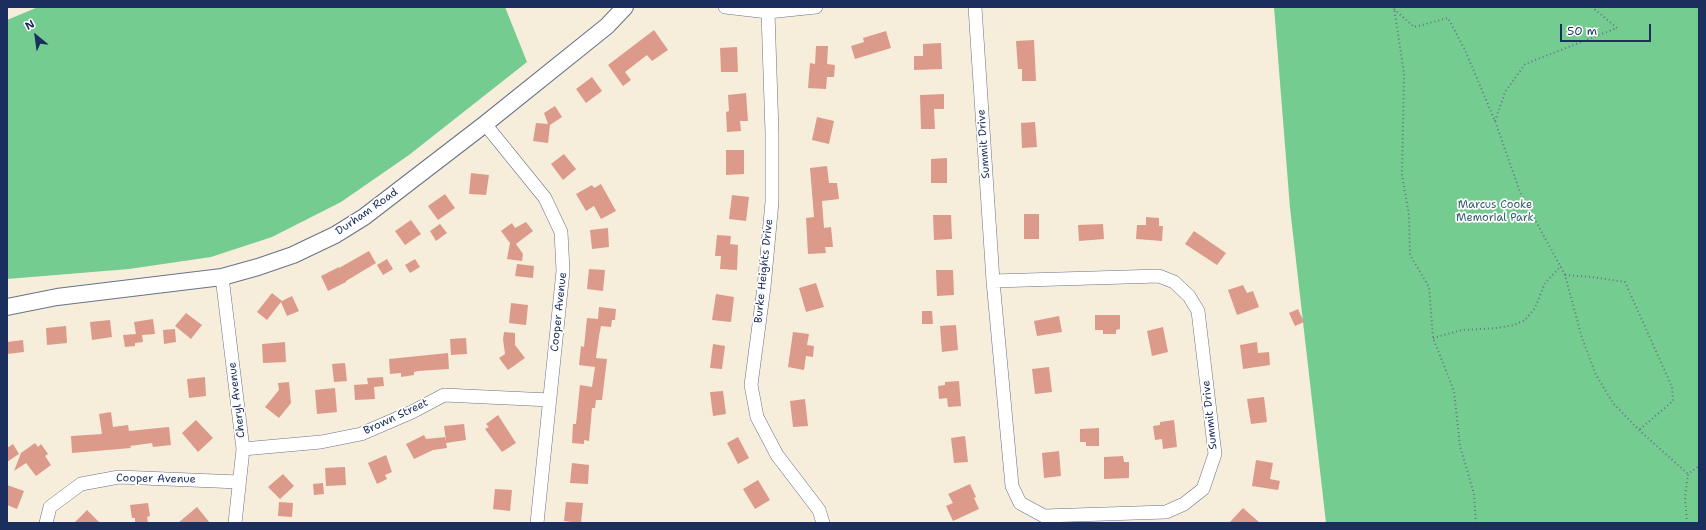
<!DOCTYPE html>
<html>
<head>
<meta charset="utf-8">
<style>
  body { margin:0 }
  #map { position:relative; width:1706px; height:530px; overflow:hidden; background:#f6edda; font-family:"Shantell Sans",sans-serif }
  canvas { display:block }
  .frame { position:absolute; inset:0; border:8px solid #1b2f5e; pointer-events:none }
  .north { position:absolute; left:16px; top:16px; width:40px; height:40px; -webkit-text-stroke:3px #fff; paint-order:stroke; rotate:331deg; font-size:11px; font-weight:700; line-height:16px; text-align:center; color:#1b2f5e }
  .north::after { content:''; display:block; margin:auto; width:14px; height:18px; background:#1b2f5e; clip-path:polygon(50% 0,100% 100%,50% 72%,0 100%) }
  .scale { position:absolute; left:1560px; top:24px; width:91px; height:18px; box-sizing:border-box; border:2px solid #1b2f5e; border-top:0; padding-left:5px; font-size:12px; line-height:14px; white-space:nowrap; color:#1b2f5e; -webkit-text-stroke:3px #fff; paint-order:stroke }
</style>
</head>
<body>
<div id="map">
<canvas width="1706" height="530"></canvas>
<div class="frame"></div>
<div class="north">N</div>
<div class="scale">50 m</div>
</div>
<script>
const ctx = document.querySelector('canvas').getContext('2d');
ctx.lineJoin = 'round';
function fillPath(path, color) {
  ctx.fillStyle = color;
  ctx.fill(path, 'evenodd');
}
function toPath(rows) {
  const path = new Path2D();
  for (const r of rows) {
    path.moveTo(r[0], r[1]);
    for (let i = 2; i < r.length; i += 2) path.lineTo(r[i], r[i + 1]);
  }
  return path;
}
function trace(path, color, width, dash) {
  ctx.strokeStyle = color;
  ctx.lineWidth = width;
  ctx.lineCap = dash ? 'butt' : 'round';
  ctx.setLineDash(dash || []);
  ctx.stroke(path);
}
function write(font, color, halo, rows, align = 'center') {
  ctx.font = font + ' "Shantell Sans",sans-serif';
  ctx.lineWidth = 3.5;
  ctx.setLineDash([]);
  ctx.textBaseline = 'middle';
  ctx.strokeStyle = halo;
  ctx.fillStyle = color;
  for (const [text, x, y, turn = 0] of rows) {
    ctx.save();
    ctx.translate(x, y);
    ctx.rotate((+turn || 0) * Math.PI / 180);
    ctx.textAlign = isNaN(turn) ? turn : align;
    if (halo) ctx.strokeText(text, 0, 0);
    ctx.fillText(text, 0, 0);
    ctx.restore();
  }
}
const green = toPath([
  [38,7,505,7,527,62,409,155,341,202,272,237,211,257,129,269,7,279,7,20],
  [1274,7,1699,7,1699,523,1326,523,1290,208]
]);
const building = toPath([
  [654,30,668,50,652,61,647,55,625,72,631,80,623,86,608,65],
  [886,31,891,48,855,59,851,46,864,42,863,38],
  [1034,40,1036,81,1022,81,1022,69,1018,69,1016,41],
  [941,43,942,69,914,70,914,56,923,56,923,44],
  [816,46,828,46,827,64,835,65,834,77,827,77,826,89,808,88,810,63,815,64],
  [737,47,738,72,721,72,720,48],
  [592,77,602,91,586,103,576,89],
  [746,93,748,121,740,121,741,131,727,132,726,112,729,111,728,95],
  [944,94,944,109,934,109,935,129,921,129,920,95],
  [555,106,562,117,550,125,548,143,533,141,536,123,548,124,544,113],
  [817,117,834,121,829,144,812,140],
  [1035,122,1037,147,1022,148,1021,123],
  [726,150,744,150,744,174,726,175],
  [564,154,576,169,563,180,551,164],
  [947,158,947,183,931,183,931,159],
  [827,166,829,183,837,183,839,199,822,201,824,228,831,227,833,247,825,247,826,253,808,254,806,218,814,217,810,168],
  [471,173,489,175,486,195,469,194],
  [601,184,616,211,601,219,594,206,586,211,576,194,592,185,594,188],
  [445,194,455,208,438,220,428,206],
  [732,195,749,197,746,221,729,219],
  [1024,214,1039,214,1039,239,1024,239],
  [933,215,951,215,952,239,934,240],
  [1146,217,1159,218,1159,226,1163,226,1162,241,1136,239,1137,225,1146,225],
  [411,220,421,234,405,245,395,231],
  [526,222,533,231,516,244,523,254,522,261,507,259,510,243,501,231,512,223,515,228],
  [440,224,447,233,436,241,430,231],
  [1103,224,1104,239,1079,241,1078,225],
  [608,228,609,247,592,249,590,230],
  [1194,231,1226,253,1217,265,1185,244],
  [717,235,731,236,730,244,738,245,737,270,720,269,721,256,715,256],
  [369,251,376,263,346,281,346,282,328,291,321,276,339,267,339,268],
  [387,259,393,269,383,275,377,265],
  [415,259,420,267,410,273,405,265],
  [517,264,534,266,533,278,515,276],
  [589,269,605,270,603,291,587,289],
  [936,270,953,270,954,295,937,296],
  [816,283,824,307,806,312,799,288],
  [1243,285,1247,293,1253,291,1259,307,1237,315,1228,290],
  [272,293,282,301,292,296,299,311,287,316,281,302,267,320,257,312],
  [716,294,734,297,731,322,712,320],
  [511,303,528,305,526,325,509,323],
  [599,307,616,309,615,320,612,320,611,327,601,326,599,336,596,358,607,359,602,400,596,400,595,408,592,408,589,441,584,440,584,444,572,443,573,424,576,424,580,385,592,387,595,367,579,365,581,346,584,347,587,318,598,319],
  [1298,309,1304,322,1295,326,1289,313],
  [922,311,932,311,933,324,922,324],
  [186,313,202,325,191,339,175,326],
  [1095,315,1120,315,1120,329,1116,330,1116,334,1103,334,1103,330,1095,330],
  [1059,316,1062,332,1037,336,1034,321],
  [153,319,155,334,142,335,143,342,135,343,135,346,125,347,123,335,136,334,134,322],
  [110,320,112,337,92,340,90,322],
  [956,325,958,350,942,352,940,326],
  [66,326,67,343,47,345,46,328],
  [1163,327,1168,352,1152,356,1147,331],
  [175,329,176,342,164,344,163,330],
  [504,332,515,333,515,345,525,358,508,370,499,358,505,354,503,339],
  [793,332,809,334,807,345,814,346,813,357,806,356,804,370,788,367],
  [466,338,467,354,451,355,450,339],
  [23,340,24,352,7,354,7,342],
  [285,342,286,362,263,363,262,344],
  [1257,342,1258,353,1269,352,1270,365,1243,369,1240,345],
  [713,344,725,346,722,369,710,368],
  [448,353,449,369,418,371,414,372,414,375,401,377,401,373,390,374,389,359],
  [345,363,347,381,334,382,332,364],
  [1049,367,1052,392,1035,394,1032,369],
  [205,377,206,396,189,398,187,379],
  [383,377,384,386,374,387,375,399,355,400,354,385,368,384,367,378],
  [959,381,961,406,948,407,947,398,939,399,938,386,945,385,945,382],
  [289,382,291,403,279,418,265,407,279,390,278,383],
  [335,388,337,412,317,414,315,390],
  [723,391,726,414,713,416,710,392],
  [1264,397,1267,422,1251,424,1247,399],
  [805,399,808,426,793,427,790,401],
  [111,412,113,427,128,425,129,431,169,427,171,445,153,447,152,443,130,446,131,448,72,453,71,436,102,434,99,414],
  [498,415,516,443,502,452,485,429,489,427,486,424],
  [196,420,213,438,198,452,182,433],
  [1174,420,1177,447,1163,449,1162,439,1155,440,1153,426,1160,425,1160,422],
  [464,424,466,440,446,443,447,448,433,450,414,459,406,444,424,435,426,439,446,437,446,441,444,426],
  [1099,428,1099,446,1086,446,1086,442,1080,442,1080,429],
  [965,436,968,462,954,463,951,438],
  [738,437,749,458,738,464,727,443],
  [35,443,38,447,41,444,48,454,45,456,51,465,36,476,26,463,14,471,21,453],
  [13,444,19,454,7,462,7,448],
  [1059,451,1061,476,1044,478,1042,453],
  [386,455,392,472,385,475,387,479,377,484,368,463],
  [1123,456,1124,462,1129,462,1129,478,1104,479,1104,457],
  [1256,460,1273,463,1270,479,1280,481,1278,490,1252,486],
  [572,463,589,465,588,484,570,483],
  [345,467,346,485,326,486,325,468],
  [283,474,294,486,280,499,268,487],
  [758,480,770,500,755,509,743,489],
  [323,483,324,494,314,495,313,484],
  [970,484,976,497,974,498,979,509,953,521,946,506,953,503,948,494],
  [7,485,24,491,17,509,7,505],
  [495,489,512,490,510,511,493,509],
  [279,502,293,503,292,517,278,516],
  [566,502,583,503,581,523,564,521],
  [148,503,150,516,147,517,148,523,135,523,135,518,132,518,130,505],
  [197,507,210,523,178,523],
  [1243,508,1260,523,1229,523],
  [87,510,100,523,74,523]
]);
const path = toPath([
  [1394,7,1404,74,1402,175,1409,215,1410,255,1429,287,1433,338,1454,391,1460,446,1474,494,1476,523],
  [1394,9,1414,27,1448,18,1465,50,1495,121,1520,192,1565,275,1582,338,1596,375,1613,403,1639,430,1688,474],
  [1495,121,1505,92,1525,64,1617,28,1592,7],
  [1565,275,1592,277,1625,282,1672,387,1673,401,1639,430],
  [1433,338,1462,330,1497,328,1514,325,1525,320,1535,308,1545,283,1561,266],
  [1687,523,1685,497,1688,474,1699,466]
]);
const minor = toPath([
  [725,7,768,12,816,7],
  [975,7,993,281],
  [768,12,772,133,772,202,764,287,751,385,757,417,777,455,819,510,823,523],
  [485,124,545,198,561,232,563,271,537,523],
  [1159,276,1174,282,1189,296,1198,311,1215,454,1203,489,1184,504,1166,512,1044,516,1020,503,1012,486,993,281,1159,276],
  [222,277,243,449,235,523],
  [243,449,321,442,361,434,412,412,444,395,550,400],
  [46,523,50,507,81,484,119,477,239,482]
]);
const major = toPath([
  [7,307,57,297,222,277,258,267,293,255,335,235,364,217,485,124,607,26,625,7]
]);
const streetNames = [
  ["Summit Drive",984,144,-94],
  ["Durham Road",367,212,-35],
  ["Burke Heights Drive",764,271,-84],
  ["Cooper Avenue",559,312,-84],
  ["Cheryl Avenue",237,400,-97],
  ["Summit Drive",1210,415,-96],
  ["Brown Street",396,417,-25],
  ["Cooper Avenue",156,479,1]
];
const parkNames = [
  ["Marcus Cooke",1495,205],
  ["Memorial Park",1495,218]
];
fillPath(green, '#75cc91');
fillPath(building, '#dc9b8a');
trace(minor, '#687289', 14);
trace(major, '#687289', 18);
trace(path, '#687289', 2, [1, 3]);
trace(minor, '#fff', 13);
trace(major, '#fff', 16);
write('11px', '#1b2f5e', '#fff', streetNames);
write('11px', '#365e6d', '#fff', parkNames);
</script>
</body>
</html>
